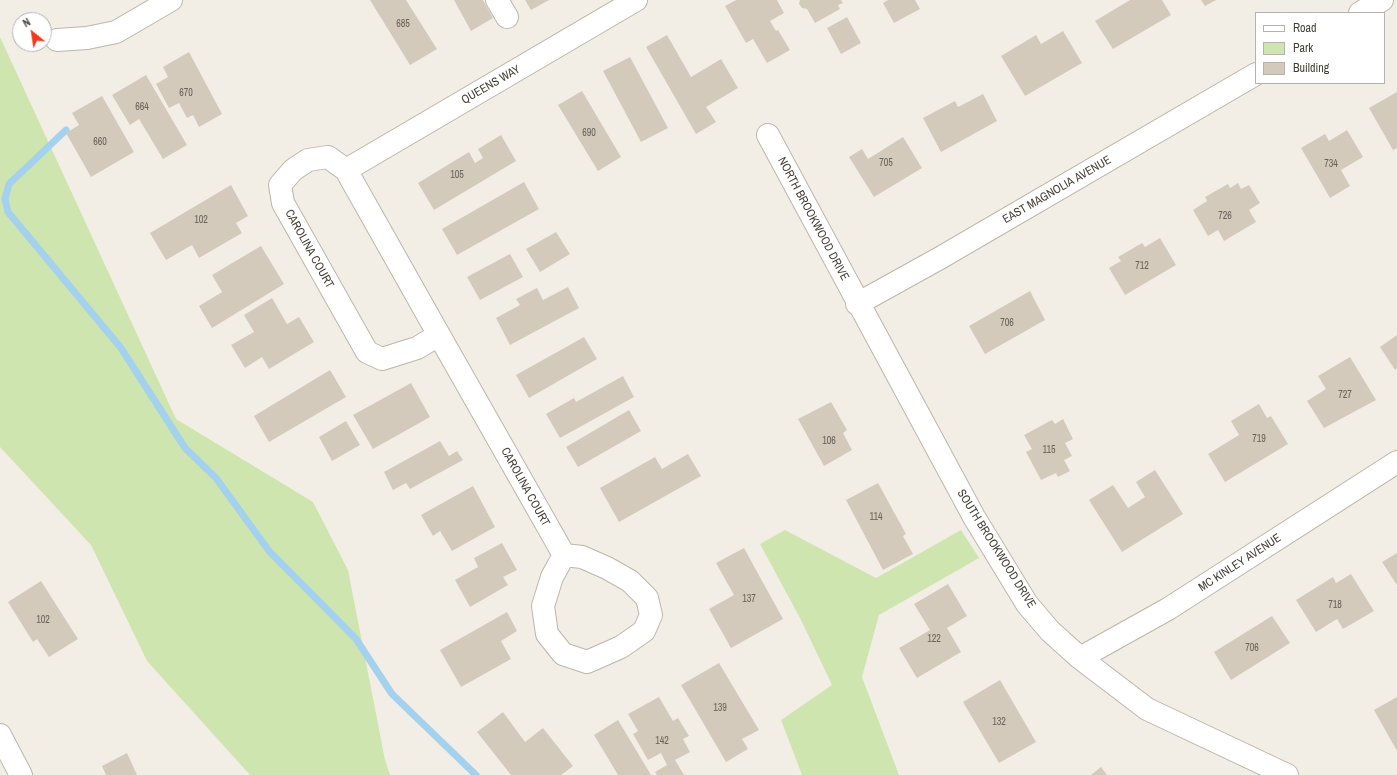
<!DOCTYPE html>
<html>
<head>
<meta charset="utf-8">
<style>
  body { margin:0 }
  #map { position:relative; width:1397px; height:775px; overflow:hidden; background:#f2eee6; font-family:"Archivo Narrow",sans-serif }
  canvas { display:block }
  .legend { position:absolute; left:1255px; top:12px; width:130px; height:72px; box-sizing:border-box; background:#fff; border:1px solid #b5b2af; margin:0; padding:5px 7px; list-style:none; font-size:12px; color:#453f36 }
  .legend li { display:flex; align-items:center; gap:8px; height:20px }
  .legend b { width:20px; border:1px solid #b5b2af }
  .north { position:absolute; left:12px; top:12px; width:40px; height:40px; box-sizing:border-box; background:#fff; border:1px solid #b5b2af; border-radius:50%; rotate:330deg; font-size:11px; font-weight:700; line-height:16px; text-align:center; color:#453f36 }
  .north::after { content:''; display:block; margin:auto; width:14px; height:18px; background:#f23a1e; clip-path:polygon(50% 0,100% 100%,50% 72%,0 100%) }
</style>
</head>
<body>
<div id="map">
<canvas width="1397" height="775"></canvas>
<ul class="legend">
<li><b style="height:5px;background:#fff"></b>Road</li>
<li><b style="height:11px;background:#cee5b0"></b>Park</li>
<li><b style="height:11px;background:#d4cabc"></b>Building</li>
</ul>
<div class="north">N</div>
</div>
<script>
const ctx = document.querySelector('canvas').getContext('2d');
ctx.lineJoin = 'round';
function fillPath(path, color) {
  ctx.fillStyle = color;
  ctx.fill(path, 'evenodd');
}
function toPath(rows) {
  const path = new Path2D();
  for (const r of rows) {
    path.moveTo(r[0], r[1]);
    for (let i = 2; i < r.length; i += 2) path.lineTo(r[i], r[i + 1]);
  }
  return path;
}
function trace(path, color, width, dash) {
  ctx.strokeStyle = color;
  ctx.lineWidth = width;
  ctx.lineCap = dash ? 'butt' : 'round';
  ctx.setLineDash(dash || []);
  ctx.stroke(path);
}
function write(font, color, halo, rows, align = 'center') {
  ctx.font = font + ' "Archivo Narrow",sans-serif';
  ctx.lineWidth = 4;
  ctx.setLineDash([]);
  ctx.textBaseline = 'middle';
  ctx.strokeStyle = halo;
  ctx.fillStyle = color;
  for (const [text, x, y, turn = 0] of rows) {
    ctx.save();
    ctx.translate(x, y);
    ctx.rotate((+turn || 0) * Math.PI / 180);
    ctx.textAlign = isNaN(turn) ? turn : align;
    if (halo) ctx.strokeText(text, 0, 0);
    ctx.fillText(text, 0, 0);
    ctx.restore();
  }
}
const green = toPath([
  [0,37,176,419,313,502,348,570,385,760,390,775,250,775,147,661,91,545,0,447],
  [785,530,876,578,961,530,979,558,879,615,862,677,899,775,802,775,781,720,832,685,800,618,760,544]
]);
const stream = toPath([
  [66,130,9,184,5,199,8,212,121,348,185,448,216,478,269,551,356,639,392,694,476,775]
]);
const building = toPath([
  [370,0,406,0,437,49,410,65],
  [454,0,483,0,493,18,471,31],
  [525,0,549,0,531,10],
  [736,0,777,0,784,13,770,21,776,31,778,30,790,50,767,63,753,39,746,43,725,6],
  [800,0,841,0,843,3,838,5,840,9,815,23,807,9,802,8,799,4],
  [888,0,915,0,920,9,894,23,883,3],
  [1130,0,1162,0,1171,15,1113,49,1095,21],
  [1201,0,1216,0,1205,6],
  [847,17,861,43,841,54,827,28],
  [1063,31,1082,63,1025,96,1001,56,1036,35,1041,44],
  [667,35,691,77,721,59,738,88,706,107,716,122,696,134,646,47],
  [189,52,222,114,199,127,193,115,187,118,179,103,169,108,156,84,168,77,163,67],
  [630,57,668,128,641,142,603,71],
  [146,75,187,145,163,159,139,119,130,125,112,95],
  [582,91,621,157,598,171,558,105],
  [1397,92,1397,148,1393,150,1369,108],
  [983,94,997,121,941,152,923,118,955,101,958,107],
  [102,96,134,152,91,177,66,133,79,125,72,113],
  [1347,130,1363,157,1341,170,1350,186,1330,198,1301,148,1325,134,1329,141],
  [501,135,516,161,434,210,418,183,469,152,475,163,483,158,478,149],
  [903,137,922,168,874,197,849,157,862,149,868,159],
  [524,182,539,209,457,255,442,229],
  [1238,183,1241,189,1249,185,1260,203,1249,210,1256,222,1224,241,1218,230,1208,236,1193,210,1207,201,1205,197,1228,184,1230,188],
  [231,185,248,216,236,223,242,233,199,258,192,245,166,260,150,233],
  [556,232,570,254,540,272,526,249],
  [1160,238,1176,265,1125,295,1109,268,1121,261,1118,257,1142,243,1145,247],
  [261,246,284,284,212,328,199,306,222,292,212,275],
  [510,254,523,277,480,300,467,277],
  [568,287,579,308,510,345,496,318,520,305,516,299,537,288,543,300],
  [1030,291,1045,320,985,354,969,326],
  [272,298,287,324,299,317,314,342,269,369,262,357,245,368,231,345,254,332,244,315],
  [1397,335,1397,368,1395,370,1380,347],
  [584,337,597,359,529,398,516,375],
  [1350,357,1376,400,1324,428,1307,401,1326,389,1318,376],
  [330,370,346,397,269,442,254,416],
  [623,376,634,397,560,438,546,414,574,398,576,402],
  [411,383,430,417,373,449,353,415],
  [831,402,847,430,843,433,852,450,824,466,798,419],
  [1259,404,1267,418,1271,416,1288,444,1225,482,1208,454,1239,435,1231,421],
  [629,410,641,431,578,467,566,447],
  [1063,419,1073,439,1065,443,1072,456,1064,460,1070,471,1058,477,1056,473,1041,480,1026,452,1032,449,1024,435,1052,420,1055,424],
  [346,421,360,445,332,461,319,437],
  [440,441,449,456,457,451,463,460,410,489,406,483,393,490,384,472],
  [688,454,701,476,619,522,600,488,655,457,662,469],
  [1155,470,1183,514,1122,552,1089,500,1113,485,1128,508,1145,497,1136,482],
  [878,483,906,534,903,536,913,554,883,570,846,500],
  [473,486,495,527,452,551,440,531,433,536,421,515],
  [502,543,517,570,503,577,508,585,470,607,455,580,478,567,474,558],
  [744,548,783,619,731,648,709,609,734,595,716,563],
  [1397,553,1397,585,1382,562],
  [1351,574,1374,611,1343,629,1337,619,1316,632,1296,600,1333,577,1336,583],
  [41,581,78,639,49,657,37,639,33,642,8,602],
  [948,584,967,616,947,628,961,652,917,678,899,648,930,630,914,604],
  [507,612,517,631,501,641,511,659,461,687,440,650],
  [1272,616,1290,643,1231,680,1214,652],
  [719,663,759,730,742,739,748,749,726,762,681,685],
  [1000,680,1036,742,999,763,963,702],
  [659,697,673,721,678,718,689,736,683,739,690,752,675,760,684,775,657,775,655,772,667,765,661,753,648,760,633,734,638,731,628,714],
  [1397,697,1397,751,1374,710],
  [503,712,525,742,543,728,573,766,561,775,511,775,477,732],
  [618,720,651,775,618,775,594,735],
  [127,753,137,775,106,775,102,766],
  [1101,767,1107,775,1091,775]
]);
const minor = toPath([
  [497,0,507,17],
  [1360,13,1382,0],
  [57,40,87,38,116,32,171,0],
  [768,135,974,517,1027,604,1050,631,1080,658,1147,709,1287,775],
  [346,170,636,0],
  [857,304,940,258,1256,74],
  [439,335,417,348,382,359,367,352,283,203,280,185,293,170,308,160,328,157,346,170,439,335,564,555,582,557,607,568,630,581,647,598,651,615,644,631,621,647,587,662,563,654,547,634,543,606,552,577,564,555],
  [1080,658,1168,609,1397,462],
  [0,735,21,775]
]);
const numberNames = [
  ["685",403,24],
  ["670",186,93],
  ["664",142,107],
  ["690",589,133],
  ["660",100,142],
  ["705",886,163],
  ["734",1331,164],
  ["105",457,175],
  ["726",1225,216],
  ["102",201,220],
  ["712",1142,266],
  ["706",1007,323],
  ["727",1345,395],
  ["719",1259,439],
  ["106",829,441],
  ["115",1049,450],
  ["114",876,517],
  ["137",749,599],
  ["718",1335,605],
  ["102",43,620],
  ["122",934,639],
  ["706",1252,648],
  ["139",720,708],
  ["132",999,722],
  ["142",662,741]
];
const streetNames = [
  ["QUEENS WAY",491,85,-30],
  ["EAST MAGNOLIA AVENUE",1057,190,-30],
  ["NORTH BROOKWOOD DRIVE",813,219,62],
  ["CAROLINA COURT",309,249,61],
  ["CAROLINA COURT",525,487,61],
  ["SOUTH BROOKWOOD DRIVE",996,549,58],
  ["MC KINLEY AVENUE",1240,563,-33]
];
fillPath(green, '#cee5b0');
trace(stream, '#a4d1ed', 7);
fillPath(building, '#d4cabc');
trace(minor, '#bdb6a9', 24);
trace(minor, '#fff', 22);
write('10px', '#696258', null, numberNames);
write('12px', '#453f36', '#fff', streetNames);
</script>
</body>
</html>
